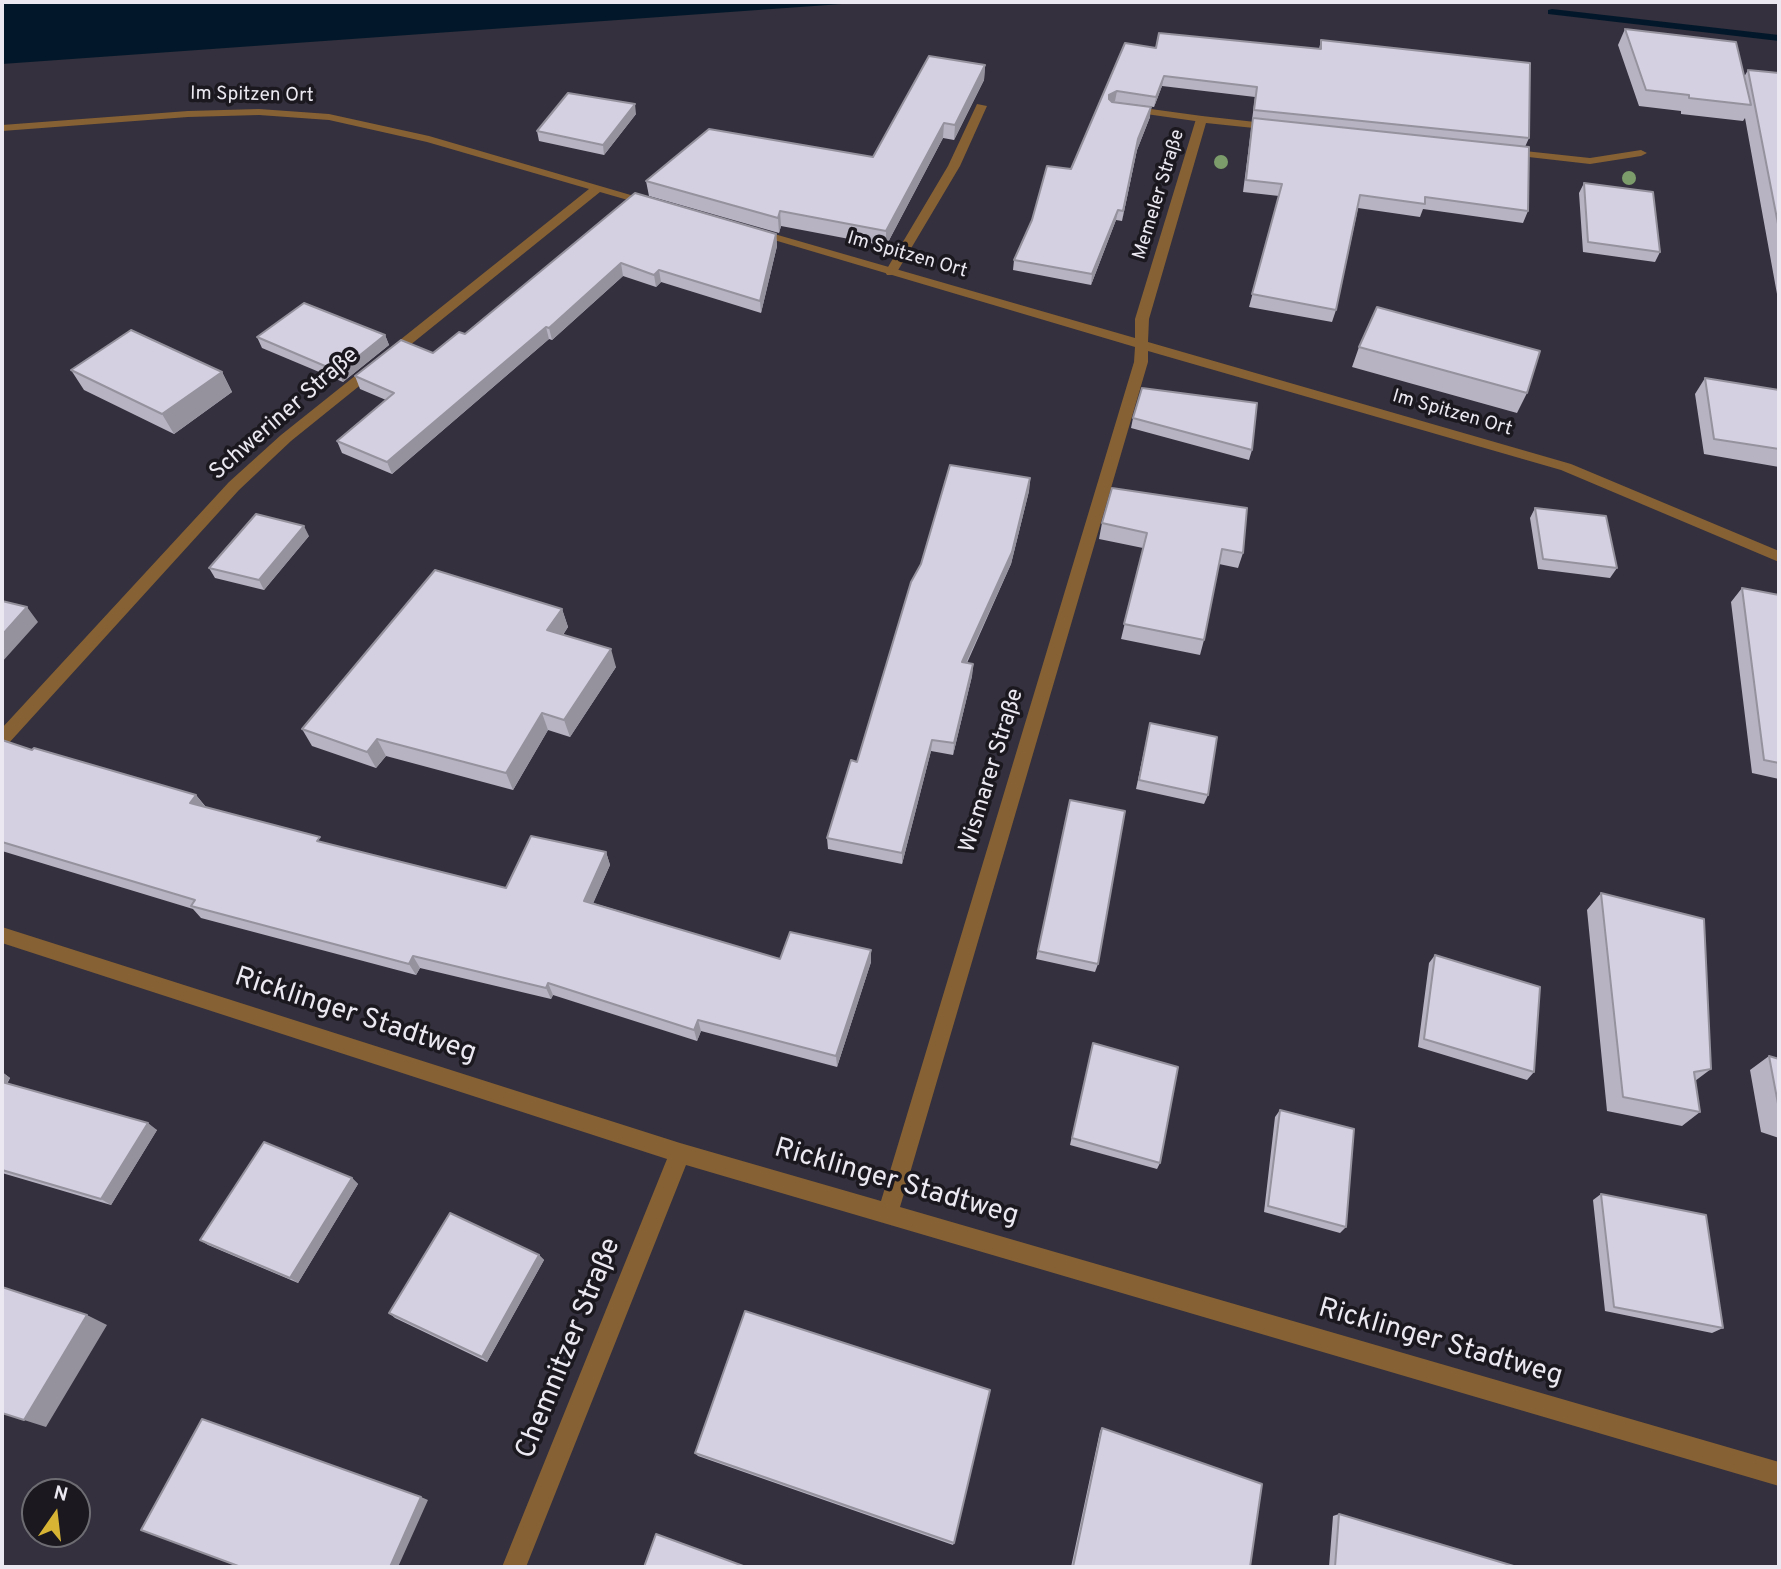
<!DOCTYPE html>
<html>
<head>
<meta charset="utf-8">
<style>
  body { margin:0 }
  #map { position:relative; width:1781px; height:1569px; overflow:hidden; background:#34303d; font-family:Overpass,sans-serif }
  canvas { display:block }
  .frame { position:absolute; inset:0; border:4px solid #ebe8f1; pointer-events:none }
  .north { position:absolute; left:21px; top:1478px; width:70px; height:70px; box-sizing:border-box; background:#1b191f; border:2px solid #6e6c73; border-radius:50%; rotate:14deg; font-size:19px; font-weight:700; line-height:28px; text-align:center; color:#ebe8f1 }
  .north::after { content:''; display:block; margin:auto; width:24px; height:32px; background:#d8b434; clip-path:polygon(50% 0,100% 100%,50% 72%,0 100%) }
</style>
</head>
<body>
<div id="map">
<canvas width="1781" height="1569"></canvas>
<div class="frame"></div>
<div class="north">N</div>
</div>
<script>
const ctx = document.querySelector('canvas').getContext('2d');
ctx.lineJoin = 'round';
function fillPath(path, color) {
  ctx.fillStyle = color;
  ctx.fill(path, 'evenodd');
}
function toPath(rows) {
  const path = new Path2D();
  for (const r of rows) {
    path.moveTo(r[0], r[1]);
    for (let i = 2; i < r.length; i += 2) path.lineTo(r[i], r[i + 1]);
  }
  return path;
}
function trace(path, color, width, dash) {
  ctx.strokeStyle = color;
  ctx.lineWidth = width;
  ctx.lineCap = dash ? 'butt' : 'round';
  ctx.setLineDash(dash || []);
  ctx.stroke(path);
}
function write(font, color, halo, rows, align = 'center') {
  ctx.font = font + ' Overpass,sans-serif';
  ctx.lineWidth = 7;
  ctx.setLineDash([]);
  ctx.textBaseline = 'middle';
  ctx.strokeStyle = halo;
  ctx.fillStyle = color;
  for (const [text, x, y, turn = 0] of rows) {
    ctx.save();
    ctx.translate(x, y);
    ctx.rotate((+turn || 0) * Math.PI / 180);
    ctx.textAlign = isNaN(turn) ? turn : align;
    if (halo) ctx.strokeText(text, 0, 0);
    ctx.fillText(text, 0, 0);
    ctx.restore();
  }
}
const water = toPath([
  [2,2,870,2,2,64]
]);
const stream = toPath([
  [1552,9,1779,35,1779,41,1548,14,1548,10,1552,9]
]);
const lane = toPath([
  [977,104,987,106,960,166,897,272,895,275,887,275,885,272,948,166,977,104],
  [1129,106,1202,116,1208,119,1202,122,1125,111,1123,109,1129,106]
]);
const street = toPath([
  [259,109,329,114,429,136,658,203,652,207,600,192,291,441,239,490,8,744,2,746,2,728,229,482,281,435,589,189,427,142,329,120,259,115,188,117,2,131,2,125,188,111,259,109],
  [1202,116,1273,124,1279,127,1273,130,1206,123,1149,319,1148,342,1571,464,1779,551,1779,562,1561,470,1148,351,1148,362,900,1207,1779,1462,1779,1486,686,1165,526,1567,502,1567,667,1159,2,943,2,927,680,1143,881,1201,1134,362,1135,347,747,232,757,229,1135,338,1135,319,1196,119,1202,116],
  [1506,149,1590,158,1641,150,1647,153,1641,156,1590,164,1502,154,1502,150,1506,149]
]);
const trees = [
  [1221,162],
  [1629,178]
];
const wall = toPath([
  [1625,29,1744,77,1748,70,1779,73,1779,305,1745,118,1743,121,1681,114,1681,111,1639,106,1618,45],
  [1321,40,1529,138,1525,147,1528,211,1523,223,1423,209,1420,217,1358,208,1336,310,1332,322,1249,307,1279,196,1243,192,1251,130,1253,120,1252,120,1255,97,1162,86,1154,107,1114,102,1150,117,1137,150,1122,221,1116,220,1091,285,1013,270,1014,260,1071,169,1125,43,1156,48,1319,49],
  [985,65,984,80,954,140,943,138,886,246,781,226,779,233,649,196,646,181,873,157],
  [636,114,604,155,539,141,537,131],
  [1584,183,1660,252,1655,262,1583,252,1579,193],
  [635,193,776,234,777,246,761,313,661,282,656,287,623,276,552,340,549,339,392,474,342,453,337,441,386,400,360,389,355,376,433,353,465,334],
  [385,335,389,345,343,382,262,348,257,337],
  [1359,347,1527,393,1517,413,1352,367],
  [71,370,222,372,232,392,174,434,84,390],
  [1705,378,1779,390,1779,467,1704,454,1695,394],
  [1133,418,1252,450,1249,460,1131,428],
  [1030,478,1029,491,1011,564,967,663,973,664,972,676,953,755,931,751,902,864,828,849,827,838,857,762],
  [1535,508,1617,568,1610,578,1538,569,1530,518],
  [1102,523,1243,553,1238,568,1219,564,1204,640,1200,655,1121,639,1143,548,1099,539],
  [309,536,264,590,215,578,209,568],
  [1742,588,1779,595,1779,779,1752,773,1731,602],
  [562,609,568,627,563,635,616,667,570,737,548,730,513,790,386,756,376,768,312,746,302,729],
  [1150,723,1208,795,1204,804,1136,789],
  [2,740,32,750,196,795,206,807,324,843,506,888,606,852,610,865,593,903,780,959,871,950,871,962,837,1067,701,1031,697,1041,553,995,551,999,420,968,416,975,201,918,193,909,2,851],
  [1070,800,1098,964,1095,972,1036,959],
  [1601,893,1711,1069,1695,1081,1700,1112,1682,1126,1607,1111,1587,910],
  [1435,955,1534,1072,1527,1080,1418,1047,1429,963],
  [1093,1043,1160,1163,1157,1169,1070,1145],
  [1769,1056,1779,1059,1779,1138,1761,1132,1750,1070],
  [2,1072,10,1078,7,1084,157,1130,111,1205,2,1173],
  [1280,1110,1346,1227,1340,1233,1264,1212,1275,1117],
  [352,1178,358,1184,298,1283,208,1245,200,1240],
  [1601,1194,1723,1328,1712,1333,1605,1311,1593,1200],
  [539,1255,544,1260,487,1362,395,1318,389,1313],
  [1102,1428,1250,1567,1071,1567,1100,1431],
  [695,1453,954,1543,953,1545,698,1456],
  [1339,1514,1517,1567,1329,1567,1333,1516]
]);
const shadedWall = toPath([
  [985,65,984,80,954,140,955,125],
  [1164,76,1162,86,1154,107,1156,97],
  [1117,91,1115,101,1108,105,1109,95],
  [635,104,636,114,604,155,603,145],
  [1151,107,1150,117,1137,150,1122,221,1138,139],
  [944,123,943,138,886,246,886,231],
  [1118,210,1116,220,1091,285,1092,274],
  [780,211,781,226,779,233,778,218],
  [776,234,777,246,761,313,760,301],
  [621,263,623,276,552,340,549,328],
  [659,270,661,282,656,287,654,275],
  [546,327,549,339,392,474,387,462],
  [385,335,389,345,343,382,339,372],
  [222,372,232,392,174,434,162,414],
  [1030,478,1029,491,1011,564,961,674,962,662],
  [304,526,309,536,264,590,259,580],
  [27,607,38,622,2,662,2,635],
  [562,609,568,627,553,648,547,630],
  [611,649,616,667,570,737,564,720],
  [973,664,972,676,953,755,954,743],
  [542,713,548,730,513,790,506,773],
  [377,739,386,756,376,768,367,752],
  [932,740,931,751,902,864,902,853],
  [196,795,206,808,190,803],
  [606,852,610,865,589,913,584,901],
  [871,950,871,962,837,1067,836,1056],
  [413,956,420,968,416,975,409,964],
  [548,983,553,995,551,999,546,988],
  [698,1020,701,1031,697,1041,694,1030],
  [2,1072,10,1078,4,1087,2,1085],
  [148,1123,157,1130,111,1205,101,1199],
  [352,1178,358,1184,298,1283,290,1278],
  [539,1255,544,1260,487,1362,482,1357],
  [87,1315,107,1325,46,1427,24,1420],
  [421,1497,428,1500,398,1567,390,1567]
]);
const building = toPath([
  [1625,29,1736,42,1751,105,1689,98,1689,95,1646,90,1625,29],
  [1159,33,1321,49,1321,40,1530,63,1529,138,1254,110,1257,87,1164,76,1156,97,1117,91,1109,95,1109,99,1112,102,1151,107,1138,139,1123,211,1118,210,1092,274,1014,260,1032,220,1047,166,1071,169,1125,43,1156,48,1159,33],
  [929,56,985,65,955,125,944,123,886,231,780,211,778,218,646,181,709,129,873,157,929,56],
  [1748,70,1779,73,1779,229,1748,70],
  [568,93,635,104,603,145,537,131,568,93],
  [1253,118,1529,147,1528,211,1425,197,1425,204,1360,195,1336,310,1252,294,1282,184,1246,180,1253,118],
  [1584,183,1653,192,1660,252,1588,242,1584,183],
  [635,193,776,234,760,301,659,270,654,275,621,263,549,328,546,327,387,462,337,441,394,393,355,376,401,340,433,353,459,332,465,334,635,193],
  [304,303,385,335,339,372,257,337,304,303],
  [1377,307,1540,351,1527,393,1359,347,1377,307],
  [131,330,222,372,162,414,71,370,131,330],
  [1705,378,1779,390,1779,449,1714,439,1705,378],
  [1142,388,1257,403,1252,450,1133,418,1142,388],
  [950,465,1030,478,1012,552,962,662,973,664,954,743,932,740,902,853,827,838,851,760,857,762,911,582,921,564,950,465],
  [1112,488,1247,508,1243,553,1222,549,1204,640,1124,624,1147,533,1102,523,1112,488],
  [1535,508,1606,516,1617,568,1543,559,1535,508],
  [256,514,304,526,259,580,209,568,256,514],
  [435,570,562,609,547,630,611,649,564,720,542,713,506,773,377,739,367,752,302,729,435,570],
  [1742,588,1779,595,1779,763,1764,760,1742,588],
  [2,601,27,607,2,635,2,601],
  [1150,723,1217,737,1208,795,1139,780,1150,723],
  [2,740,32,750,34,748,196,795,190,803,320,837,317,841,506,888,531,836,606,852,584,901,780,959,790,932,871,950,836,1056,698,1020,694,1030,548,983,546,988,413,956,409,964,191,906,195,900,2,842,2,740],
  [1070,800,1125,811,1098,964,1038,951,1070,800],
  [1601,893,1704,919,1711,1069,1694,1072,1700,1112,1623,1097,1601,893],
  [1435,955,1540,987,1534,1072,1424,1039,1435,955],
  [1093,1043,1178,1067,1160,1163,1072,1138,1093,1043],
  [1769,1056,1779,1059,1779,1109,1769,1056],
  [2,1082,148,1123,101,1199,2,1170,2,1082],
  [1280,1110,1354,1129,1346,1227,1268,1206,1280,1110],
  [264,1142,352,1178,290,1278,200,1240,264,1142],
  [1601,1194,1706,1215,1723,1328,1614,1307,1601,1194],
  [450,1213,539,1255,482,1357,389,1313,450,1213],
  [2,1287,87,1315,24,1420,2,1413,2,1287],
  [745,1311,990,1390,954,1543,695,1453,745,1311],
  [202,1419,421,1497,390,1567,241,1567,141,1530,202,1419],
  [1102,1428,1262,1484,1250,1567,1073,1567,1102,1428],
  [1339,1514,1517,1567,1335,1567,1339,1514],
  [656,1534,746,1567,644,1567,656,1534]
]);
const farStreetnames = [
  ["Im Spitzen Ort",252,96,1],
  ["Memeler Straße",1160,195,-73],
  ["Im Spitzen Ort",907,256,16],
  ["Im Spitzen Ort",1452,414,16]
];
const streetNames = [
  ["Schweriner Straße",285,415,-41],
  ["Wismarer Straße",993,771,-73]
];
const nearStreetnames = [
  ["Ricklinger Stadtweg",355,1017,18],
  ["Ricklinger Stadtweg",896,1184,16],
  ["Ricklinger Stadtweg",1440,1344,16],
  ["Chemnitzer Straße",570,1349,-68]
];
fillPath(water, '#02182a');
fillPath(stream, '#02182a');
fillPath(lane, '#866134');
fillPath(street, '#866134');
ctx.fillStyle = '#7c9c6b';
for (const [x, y] of trees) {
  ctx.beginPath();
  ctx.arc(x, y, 7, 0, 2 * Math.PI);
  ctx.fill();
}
fillPath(wall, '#b7b3c2');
fillPath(shadedWall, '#95929e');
fillPath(building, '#d5d0e1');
trace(building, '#95929e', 2);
write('19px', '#ebe8f1', '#1b191f', farStreetnames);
write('23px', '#ebe8f1', '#1b191f', streetNames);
write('28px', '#ebe8f1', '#1b191f', nearStreetnames);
</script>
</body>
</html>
